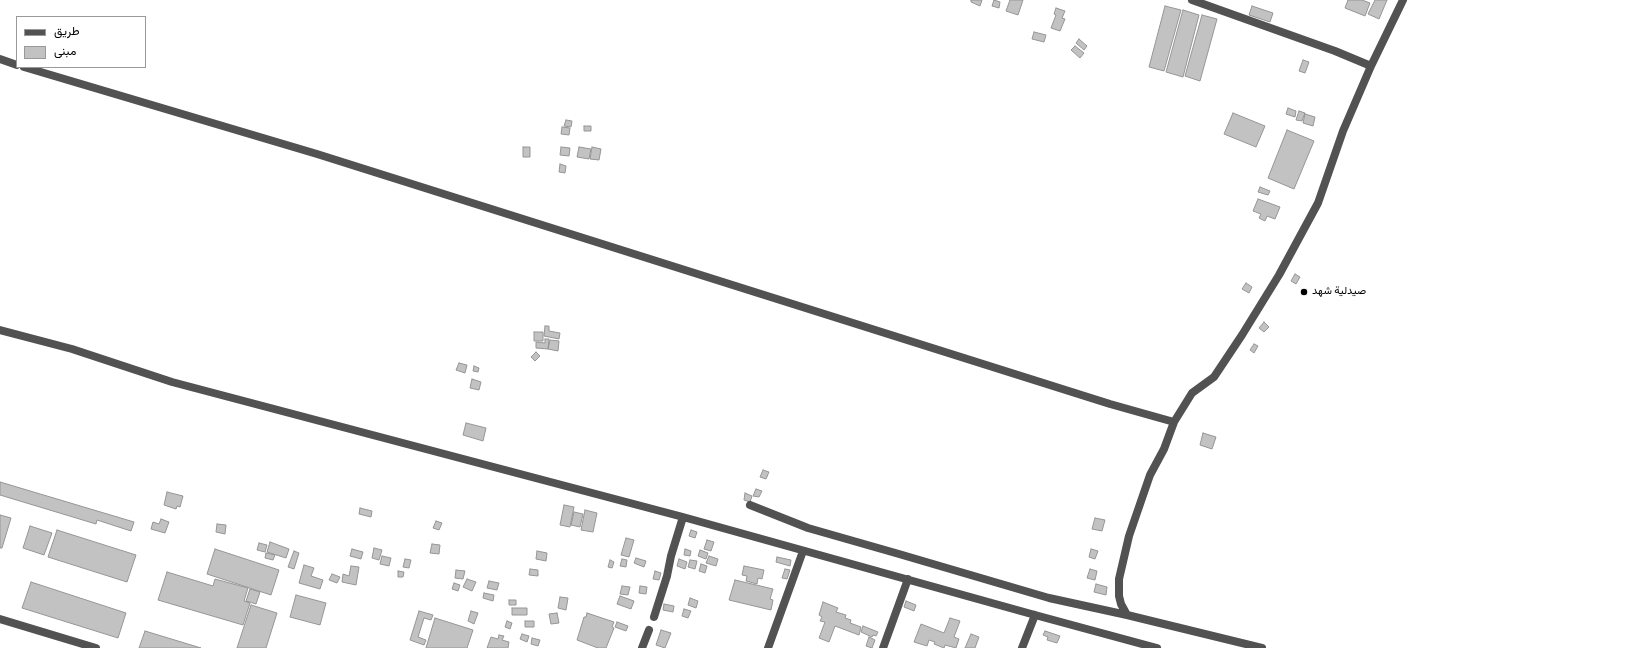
<!DOCTYPE html>
<html>
<head>
<meta charset="utf-8">
<style>
  body { margin:0 }
  #map { position:relative; width:1629px; height:648px; overflow:hidden; background:#fff; font-family:"Source Sans 3",Vazirmatn,sans-serif }
  canvas { display:block }
  .legend { position:absolute; left:16px; top:16px; width:130px; height:52px; box-sizing:border-box; background:#fff; border:1px solid #999; margin:0; padding:5px 7px; list-style:none; font-size:12px; color:#000 }
  .legend li { display:flex; align-items:center; gap:8px; height:20px }
  .legend b { width:20px; border:1px solid #999 }
</style>
</head>
<body>
<div id="map">
<canvas width="1629" height="648"></canvas>
<ul class="legend">
<li><b style="height:5px;background:#525252"></b>طريق</li>
<li><b style="height:11px;background:#c2c2c2"></b>مبنى</li>
</ul>
</div>
<script>
const ctx = document.querySelector('canvas').getContext('2d');
ctx.lineJoin = 'round';
function fillPath(path, color) {
  ctx.fillStyle = color;
  ctx.fill(path, 'evenodd');
}
function toPath(rows) {
  const path = new Path2D();
  for (const r of rows) {
    path.moveTo(r[0], r[1]);
    for (let i = 2; i < r.length; i += 2) path.lineTo(r[i], r[i + 1]);
  }
  return path;
}
function trace(path, color, width, dash) {
  ctx.strokeStyle = color;
  ctx.lineWidth = width;
  ctx.lineCap = dash ? 'butt' : 'round';
  ctx.setLineDash(dash || []);
  ctx.stroke(path);
}
function write(font, color, halo, rows, align = 'center') {
  ctx.font = font + ' "Source Sans 3",Vazirmatn,sans-serif';
  ctx.lineWidth = 3;
  ctx.setLineDash([]);
  ctx.textBaseline = 'middle';
  ctx.strokeStyle = halo;
  ctx.fillStyle = color;
  for (const [text, x, y, turn = 0] of rows) {
    ctx.save();
    ctx.translate(x, y);
    ctx.rotate((+turn || 0) * Math.PI / 180);
    ctx.textAlign = isNaN(turn) ? turn : align;
    if (halo) ctx.strokeText(text, 0, 0);
    ctx.fillText(text, 0, 0);
    ctx.restore();
  }
}
const building = toPath([
  [971,0,982,0,980,6,971,2,971,0],
  [994,0,1000,2,999,8,992,6,994,0],
  [1010,0,1023,0,1018,15,1006,11,1010,0],
  [1348,0,1362,0,1370,3,1365,16,1345,8,1348,0],
  [1375,0,1387,0,1379,19,1368,14,1375,0],
  [1165,6,1181,10,1164,71,1149,67,1165,6],
  [1252,6,1273,13,1270,22,1249,15,1252,6],
  [1056,8,1065,11,1062,18,1065,19,1060,31,1051,28,1056,15,1054,14,1056,8],
  [1183,10,1199,15,1183,77,1166,72,1183,10],
  [1202,15,1217,19,1200,81,1185,76,1202,15],
  [1034,32,1046,35,1044,42,1032,39,1034,32],
  [1079,39,1087,46,1084,50,1076,43,1079,39],
  [1075,46,1084,53,1080,58,1071,50,1075,46],
  [1303,60,1309,62,1305,73,1299,71,1303,60],
  [1288,108,1296,111,1295,117,1286,114,1288,108],
  [1299,111,1305,113,1302,121,1296,120,1299,111],
  [1233,113,1265,126,1256,147,1224,134,1233,113],
  [1305,114,1315,117,1313,126,1303,123,1305,114],
  [566,120,572,121,571,127,564,126,566,120],
  [584,126,591,126,591,131,584,131,584,126],
  [562,127,570,128,569,135,561,134,562,127],
  [1287,130,1314,141,1294,189,1268,178,1287,130],
  [523,147,530,147,530,157,523,157,523,147],
  [561,147,570,148,569,156,560,155,561,147],
  [579,147,591,149,589,159,577,157,579,147],
  [592,147,601,149,599,160,590,159,592,147],
  [560,164,566,166,565,173,559,172,560,164],
  [1260,187,1270,191,1268,195,1258,192,1260,187],
  [1258,199,1280,207,1275,219,1267,216,1265,221,1259,218,1261,214,1253,211,1258,199],
  [1295,274,1300,277,1296,284,1291,281,1295,274],
  [1246,283,1252,287,1249,293,1242,289,1246,283],
  [1264,322,1269,327,1264,332,1259,328,1264,322],
  [545,326,549,326,549,331,560,333,559,339,544,336,545,326],
  [534,332,543,332,543,341,534,341,534,332],
  [545,339,549,339,548,349,536,348,536,342,545,343,545,339],
  [550,340,559,341,558,351,548,349,550,340],
  [1254,344,1258,346,1254,353,1250,350,1254,344],
  [536,352,540,356,535,361,531,357,536,352],
  [459,363,467,365,465,373,456,370,459,363],
  [474,366,479,368,478,372,473,371,474,366],
  [472,379,481,382,479,390,470,388,472,379],
  [466,423,486,428,483,441,463,435,466,423],
  [1203,433,1216,437,1212,449,1200,445,1203,433],
  [763,470,769,472,766,479,760,477,763,470],
  [0,482,134,522,131,531,97,520,96,524,0,495,0,482],
  [756,489,762,491,759,497,753,496,756,489],
  [167,492,183,496,180,507,177,506,176,509,164,505,167,492],
  [745,493,752,496,750,502,744,500,745,493],
  [564,505,574,507,570,527,560,525,564,505],
  [360,508,372,511,371,517,359,514,360,508],
  [585,510,597,513,593,532,581,530,585,510],
  [574,512,583,514,580,527,571,525,574,512],
  [0,515,11,518,2,548,0,548,0,515],
  [1095,518,1105,520,1102,531,1092,529,1095,518],
  [161,519,169,522,165,533,151,529,153,522,159,524,161,519],
  [436,521,442,523,439,530,433,528,436,521],
  [217,524,226,525,225,534,216,532,217,524],
  [30,526,52,533,44,555,23,548,30,526],
  [57,530,136,555,127,582,48,557,57,530],
  [691,530,697,532,695,538,689,536,691,530],
  [626,538,634,540,629,557,621,555,626,538],
  [707,540,714,542,711,551,704,549,707,540],
  [270,542,289,549,286,558,267,552,270,542],
  [259,543,267,545,265,552,257,550,259,543],
  [432,544,440,545,439,554,430,553,432,544],
  [374,548,382,550,379,560,372,558,374,548],
  [215,549,279,570,271,595,207,574,215,549],
  [352,549,363,552,361,559,350,556,352,549],
  [685,549,691,551,690,556,684,555,685,549],
  [1091,549,1098,551,1095,559,1089,557,1091,549],
  [700,550,708,553,706,559,698,556,700,550],
  [294,551,299,553,294,569,288,567,294,551],
  [537,551,547,553,546,561,536,559,537,551],
  [266,553,275,555,273,560,265,558,266,553],
  [382,556,391,558,389,566,380,564,382,556],
  [709,556,718,559,716,566,706,563,709,556],
  [777,557,791,560,790,566,776,562,777,557],
  [636,558,646,561,644,567,634,563,636,558],
  [405,559,411,560,409,568,403,567,405,559],
  [622,559,627,560,626,567,620,566,622,559],
  [679,559,687,562,685,569,677,566,679,559],
  [610,560,614,562,612,568,608,567,610,560],
  [690,560,697,561,695,569,688,567,690,560],
  [701,564,707,566,705,573,699,571,701,564],
  [304,565,314,568,311,576,323,580,320,589,299,583,304,565],
  [351,566,359,567,356,585,342,582,343,574,349,576,351,566],
  [744,566,764,570,762,579,758,578,757,584,746,581,747,576,742,575,744,566],
  [530,569,538,570,538,576,529,575,530,569],
  [785,569,790,570,787,579,782,578,785,569],
  [1090,569,1097,571,1095,580,1087,578,1090,569],
  [456,570,465,571,463,579,455,578,456,570],
  [398,571,404,572,403,577,398,577,398,571],
  [655,571,661,573,659,580,653,579,655,571],
  [167,572,213,586,215,579,248,588,244,601,250,603,243,625,158,600,167,572],
  [332,574,340,577,337,583,329,580,332,574],
  [467,579,476,582,472,591,463,587,467,579],
  [735,580,773,589,770,599,773,600,771,610,729,600,735,580],
  [489,581,499,583,497,590,487,588,489,581],
  [31,582,126,613,118,638,22,608,31,582],
  [454,583,460,585,458,591,452,589,454,583],
  [1096,584,1107,587,1106,595,1094,592,1096,584],
  [622,586,630,587,628,595,620,594,622,586],
  [640,586,647,587,646,594,639,593,640,586],
  [250,589,260,592,256,604,246,601,250,589],
  [484,593,494,595,493,601,483,598,484,593],
  [296,595,326,603,320,625,290,617,296,595],
  [620,596,634,601,631,609,617,604,620,596],
  [560,597,568,598,566,610,558,608,560,597],
  [690,598,698,601,696,608,688,605,690,598],
  [509,600,516,600,516,605,509,605,509,600],
  [906,601,916,605,914,611,904,607,906,601],
  [823,602,838,608,836,612,846,615,845,618,851,620,850,623,861,627,859,635,835,626,829,642,819,638,825,622,820,621,822,617,819,615,823,602],
  [664,604,674,606,673,612,663,610,664,604],
  [251,605,277,613,266,648,237,648,251,605],
  [512,608,527,608,527,615,512,615,512,608],
  [684,609,691,611,688,618,682,616,684,609],
  [419,611,433,615,431,620,424,618,418,637,426,640,424,645,410,640,419,611],
  [471,611,478,613,474,624,468,621,471,611],
  [557,613,559,623,551,624,549,614,557,613],
  [587,613,614,622,612,627,614,628,606,648,598,648,577,640,584,617,586,617,587,613],
  [435,618,473,630,467,648,426,648,435,618],
  [950,618,960,621,954,637,959,639,956,648,945,645,944,648,934,644,935,642,929,640,927,646,914,642,921,624,944,633,950,618],
  [507,621,512,623,510,629,505,627,507,621],
  [525,621,534,621,534,627,525,627,525,621],
  [617,622,628,626,626,631,615,627,617,622],
  [863,626,878,632,876,636,873,635,872,637,861,632,863,626],
  [661,630,671,633,665,648,656,645,661,630],
  [145,631,201,648,139,648,145,631],
  [1045,631,1060,636,1057,643,1047,640,1048,637,1043,635,1045,631],
  [522,634,529,636,527,642,520,639,522,634],
  [971,634,979,637,975,648,965,648,971,634],
  [499,635,504,636,502,640,509,642,508,648,487,648,491,637,498,639,499,635],
  [869,637,875,640,872,648,866,646,869,637],
  [532,638,540,640,538,646,531,644,532,638]
]);
const street = toPath([
  [1192,0,1335,51,1371,66],
  [0,59,17,65],
  [24,67,317,154,1110,404,1174,422],
  [0,330,72,349,172,382,683,517,1035,615,1157,648],
  [750,505,808,528,899,554,1049,598,1127,615],
  [654,617,667,576,671,556,683,517],
  [0,619,96,648],
  [642,648,649,630],
  [768,648,803,551],
  [883,648,908,579],
  [1022,648,1035,615],
  [1262,648,1127,615,1121,604,1119,596,1119,579,1129,536,1150,475,1164,449,1174,422,1192,393,1214,377,1242,335,1279,275,1318,203,1343,131,1371,66,1403,0]
]);
const markers = [
  [1304,292,4,"#000"]
];
const poiNames = [
  ["صيدلية شهد",1312,292]
];
fillPath(building, '#c2c2c2');
trace(building, '#969696', 1);
trace(street, '#525252', 8);
for (const [x, y, r, color] of markers) {
  const dot = new Path2D();
  dot.arc(x, y, r, 0, 2 * Math.PI);
  ctx.fillStyle = color;
  ctx.fill(dot);
  trace(dot, '#fff', 1.5);
}
write('11px', '#000', '#fff', poiNames, 'left');
</script>
</body>
</html>
